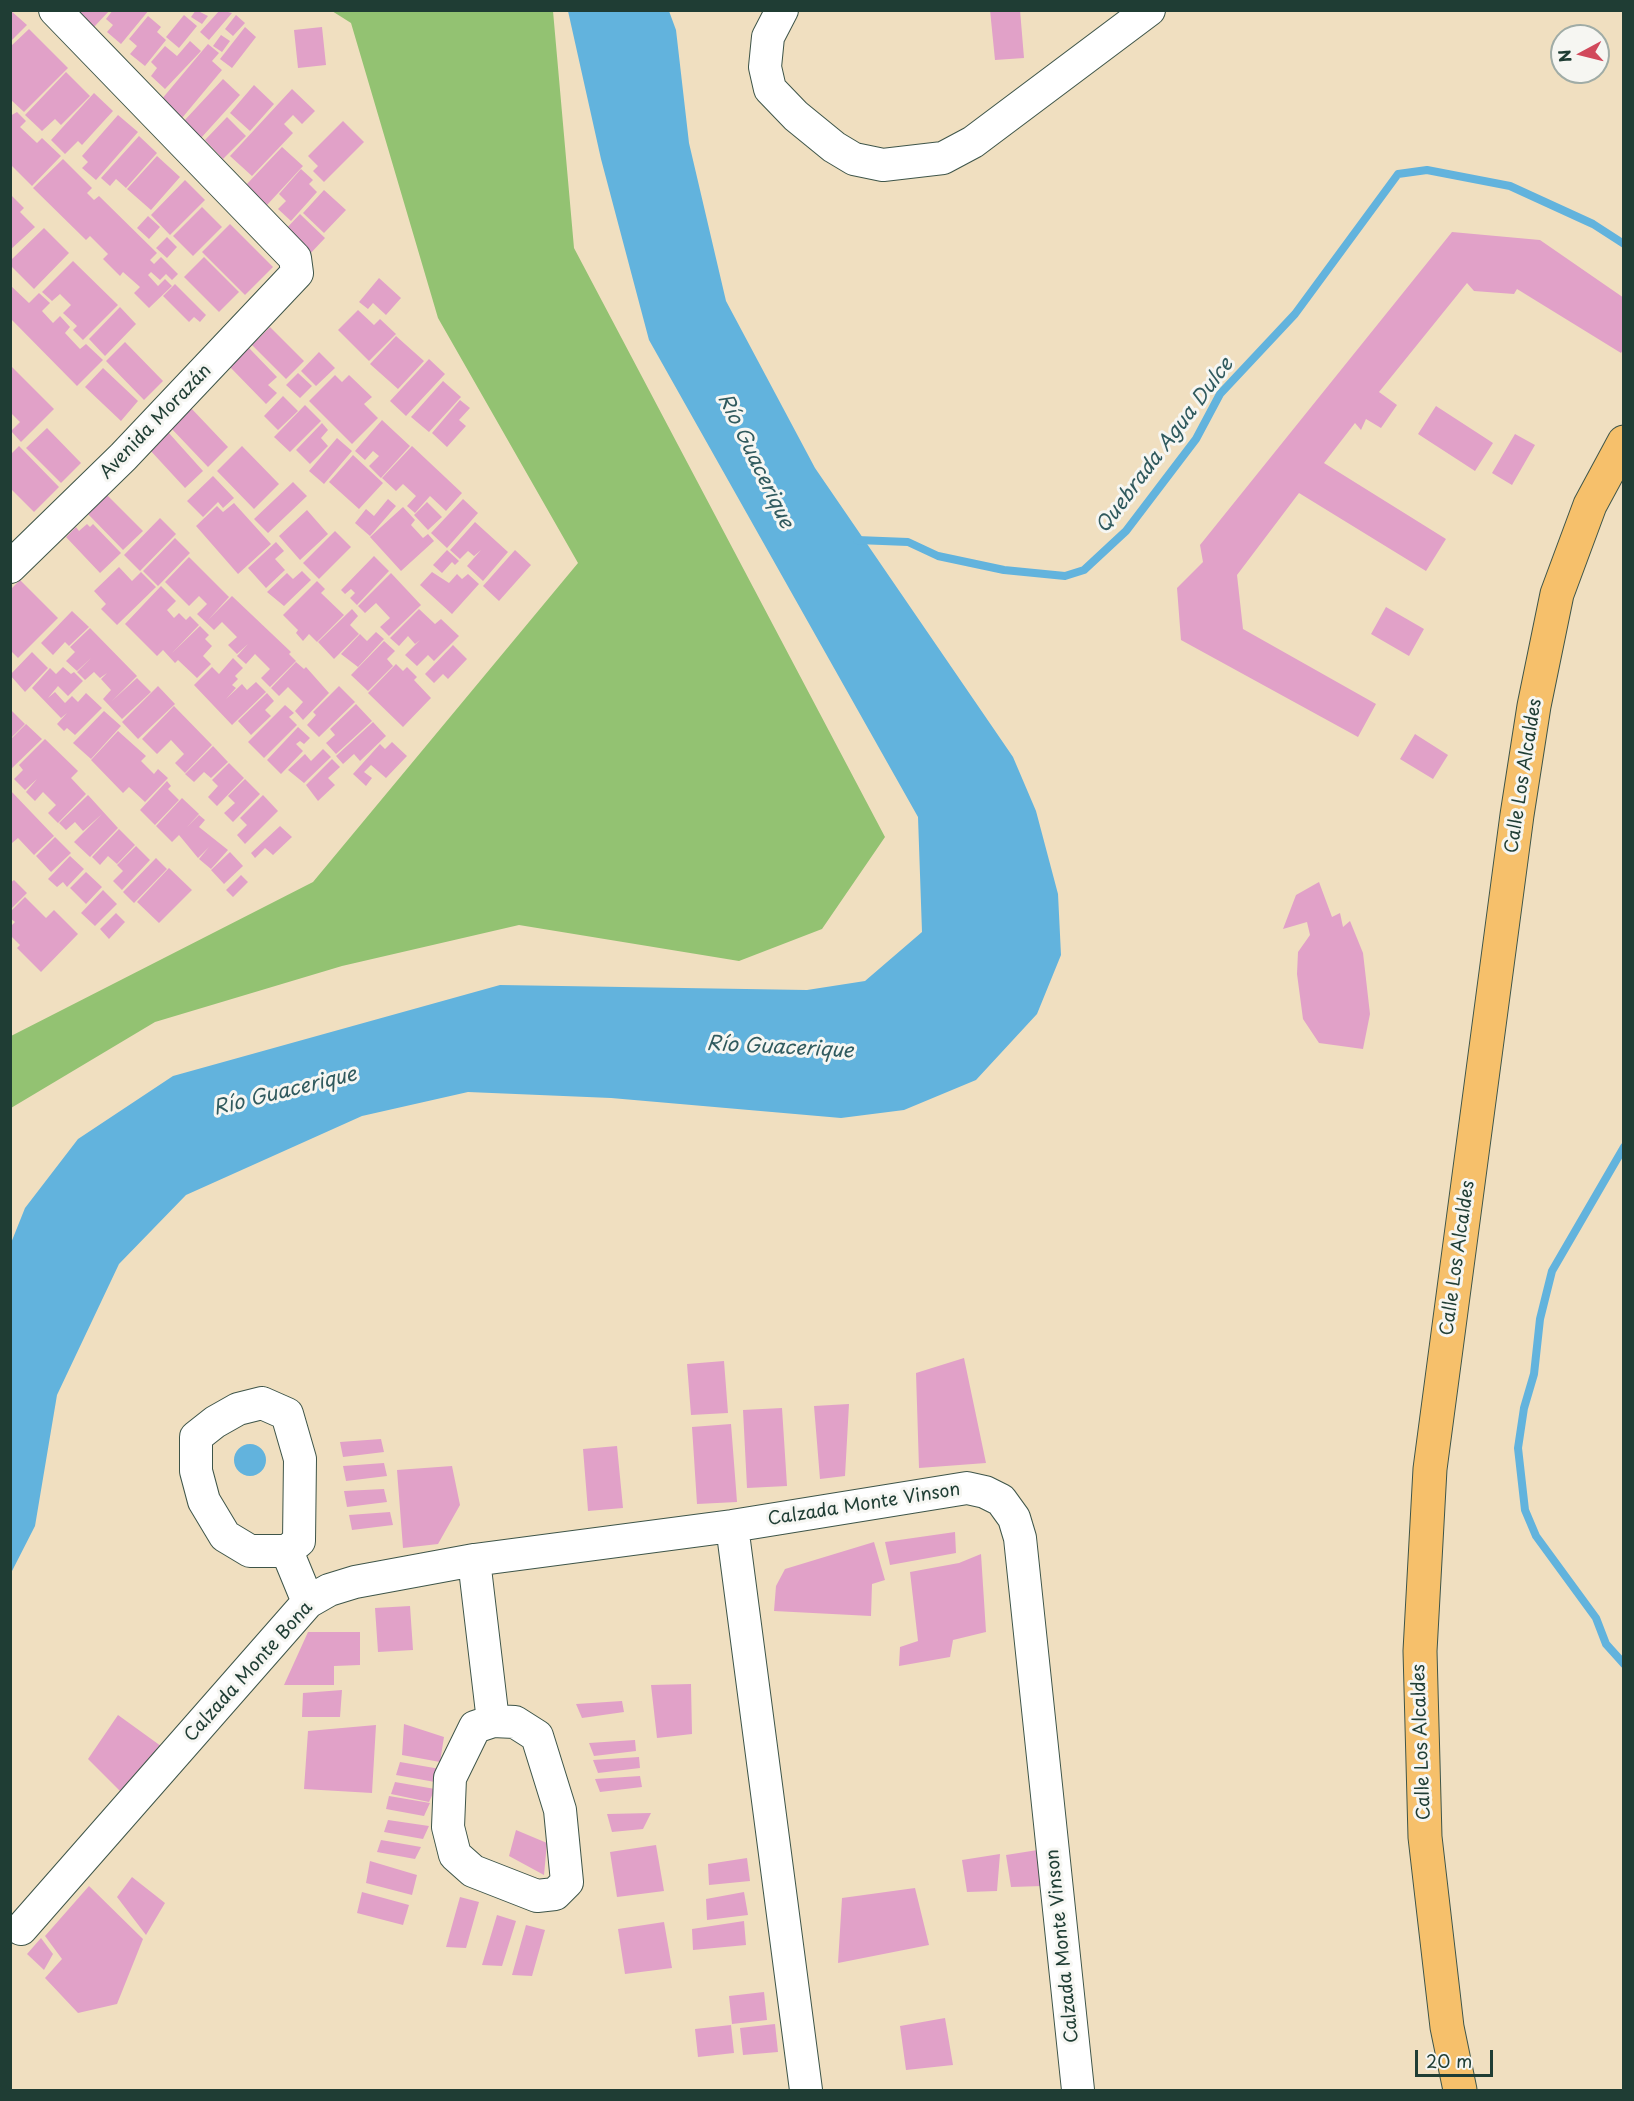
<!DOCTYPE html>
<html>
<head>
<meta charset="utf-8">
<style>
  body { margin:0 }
  #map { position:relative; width:1634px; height:2101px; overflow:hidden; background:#f0dfc0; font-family:"Playpen Sans",sans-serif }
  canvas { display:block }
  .frame { position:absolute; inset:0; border:12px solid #1f3d34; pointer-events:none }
  .north { position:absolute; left:1550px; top:24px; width:60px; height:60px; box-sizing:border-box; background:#f6f6f2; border:2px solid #a0aca6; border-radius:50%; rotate:263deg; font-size:16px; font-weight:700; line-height:24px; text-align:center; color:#1f3d34 }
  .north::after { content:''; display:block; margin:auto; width:21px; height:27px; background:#d1495b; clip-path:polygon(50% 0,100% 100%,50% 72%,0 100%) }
  .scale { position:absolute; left:1415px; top:2050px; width:78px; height:27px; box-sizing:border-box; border:3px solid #1f3d34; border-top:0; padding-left:8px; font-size:18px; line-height:21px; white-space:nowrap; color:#1f3d34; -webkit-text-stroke:4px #f6f6f2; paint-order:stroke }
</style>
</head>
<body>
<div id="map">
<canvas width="1634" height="2101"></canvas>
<div class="frame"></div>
<div class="north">N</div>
<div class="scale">20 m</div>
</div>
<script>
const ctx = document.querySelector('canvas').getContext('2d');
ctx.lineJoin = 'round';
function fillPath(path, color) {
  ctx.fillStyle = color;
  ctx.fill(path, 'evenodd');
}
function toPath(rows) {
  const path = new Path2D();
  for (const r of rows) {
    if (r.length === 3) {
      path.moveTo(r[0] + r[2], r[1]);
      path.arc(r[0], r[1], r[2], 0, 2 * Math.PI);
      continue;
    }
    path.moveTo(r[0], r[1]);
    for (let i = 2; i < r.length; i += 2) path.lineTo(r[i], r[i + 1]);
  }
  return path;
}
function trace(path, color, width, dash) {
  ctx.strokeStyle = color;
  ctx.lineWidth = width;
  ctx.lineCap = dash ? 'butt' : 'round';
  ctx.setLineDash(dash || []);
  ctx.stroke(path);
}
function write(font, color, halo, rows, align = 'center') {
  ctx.font = font + ' "Playpen Sans",sans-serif';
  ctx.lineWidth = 6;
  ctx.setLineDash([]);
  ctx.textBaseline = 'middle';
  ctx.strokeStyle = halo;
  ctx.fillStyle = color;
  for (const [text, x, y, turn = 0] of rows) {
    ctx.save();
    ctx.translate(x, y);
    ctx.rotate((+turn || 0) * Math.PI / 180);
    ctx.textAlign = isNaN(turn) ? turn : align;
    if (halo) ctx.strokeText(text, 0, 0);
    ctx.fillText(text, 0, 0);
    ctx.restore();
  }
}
const green = toPath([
  [332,11,553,11,574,248,885,837,822,929,739,961,519,925,342,966,155,1022,11,1108,11,1036,313,882,578,563,438,318,351,23]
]);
const water = toPath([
  [568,11,669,11,676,30,689,143,726,301,815,468,1013,757,1036,811,1058,894,1061,955,1037,1014,976,1080,904,1110,841,1118,611,1098,468,1092,362,1116,186,1195,119,1264,57,1395,35,1526,11,1573,11,1243,25,1208,78,1139,173,1076,500,985,807,990,865,981,922,932,918,817,649,340,601,159],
  [250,1460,16]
]);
const stream = toPath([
  [857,540,908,542,938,556,1004,570,1065,576,1084,570,1126,531,1196,439,1220,394,1295,314,1398,174,1427,170,1510,186,1593,224,1624,244],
  [1624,1147,1552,1271,1540,1319,1534,1374,1524,1408,1518,1448,1525,1510,1536,1536,1596,1618,1606,1644,1624,1664]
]);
const building = toPath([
  [10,10,27,25,10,42],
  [76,10,110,10,94,27],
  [113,10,149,10,121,44,107,32,113,25,106,19],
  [196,10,208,16,202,24,191,17],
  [220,10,232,13,209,40,200,32],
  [990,10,1020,10,1024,58,995,60],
  [184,15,197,26,179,48,166,37],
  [236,15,245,23,233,36,225,29],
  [148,16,161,27,157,32,166,40,145,66,130,54,137,46,129,39],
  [245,27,256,37,232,68,220,59],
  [322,27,326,65,298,68,294,30],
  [29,29,68,68,24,112,10,99,10,47],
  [221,35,230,41,222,52,213,46],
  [190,41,201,51,165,89,151,76,157,68,151,62,165,46,177,56],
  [208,44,219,53,212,61,222,70,182,118,161,100],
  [66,72,90,96,61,125,55,119,42,131,25,115],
  [223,79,240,95,201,138,183,122],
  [254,85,274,104,250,131,230,113],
  [292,89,315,111,302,124,293,115,284,124,293,133,252,176,230,156],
  [94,93,113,111,82,145,78,141,65,154,51,140],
  [17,112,26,121,20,127,37,143,42,138,61,156,32,186,10,164,10,116],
  [118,115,138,132,96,180,82,168,88,162,82,156],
  [227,117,246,136,223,159,205,140],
  [343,121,364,142,324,182,313,171,318,166,308,156],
  [139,136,157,153,126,188,116,179,110,186,101,178],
  [282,147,303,166,267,205,246,185],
  [157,156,180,177,151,210,127,189],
  [63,159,92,188,87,193,94,200,99,196,157,253,150,260,154,264,161,257,178,274,172,280,166,274,160,280,151,272,148,275,158,286,165,279,172,286,149,308,134,293,140,287,123,272,120,276,103,259,108,254,90,236,86,240,33,188],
  [301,169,313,180,309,184,317,192,291,221,278,209,286,201,279,194],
  [185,180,205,200,170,235,151,215],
  [324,190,346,210,324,233,303,213],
  [10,194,24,208,20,212,35,227,10,250],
  [202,207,222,227,193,256,173,236],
  [300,214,325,238,308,256,283,232],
  [148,216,160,227,149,239,137,228],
  [230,224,273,267,245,295,202,252],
  [44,228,69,253,34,289,10,265,10,261],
  [1452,232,1540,240,1624,298,1624,348,1621,353,1517,289,1514,294,1474,291,1467,283,1379,392,1397,405,1381,428,1366,419,1361,430,1355,423,1324,463,1446,539,1426,571,1299,493,1237,575,1243,629,1376,704,1358,737,1181,640,1177,588,1203,562,1200,545],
  [167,237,177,247,167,258,156,248],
  [204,257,239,292,219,312,184,277],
  [73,261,118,305,83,340,73,330,77,326,63,313,71,305,60,294,52,301,42,292],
  [379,278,401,298,386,315,373,303,368,309,359,302],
  [175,284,206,315,200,322,194,317,189,322,163,296],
  [10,285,29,303,39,293,50,303,42,311,53,323,60,316,70,327,65,333,80,349,86,344,103,360,77,386,10,318],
  [120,307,136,324,105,356,89,339],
  [358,310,374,325,380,319,396,334,369,361,338,330],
  [270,327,304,361,286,379,252,345],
  [396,336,424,361,398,389,370,364],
  [125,342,163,381,144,400,106,361],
  [249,348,277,377,268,385,277,393,266,404,230,367],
  [319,352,335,368,316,386,301,371],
  [429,359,445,374,406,416,390,401],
  [10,365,54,409,21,442,11,431,20,422,10,412],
  [103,368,138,401,121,421,85,387],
  [298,373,312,386,300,398,286,385],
  [335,375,342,382,349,375,372,397,364,404,378,418,352,444,309,401],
  [443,381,461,397,429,432,411,417],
  [283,396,298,411,278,430,264,416],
  [460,400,470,408,459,420,466,426,447,447,432,433],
  [305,405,321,421,290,452,274,437],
  [1436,406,1493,443,1475,471,1418,434],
  [190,407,228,447,208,467,170,427],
  [382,420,410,446,381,478,369,466,379,456,373,451,365,460,355,451],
  [322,423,328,430,321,438,328,446,310,464,296,450],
  [47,428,81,463,61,483,26,448],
  [168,432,203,471,185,488,149,449],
  [1515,434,1535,445,1512,485,1492,473],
  [337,438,352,451,324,484,309,471],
  [19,446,59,487,34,512,10,488,10,455],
  [242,446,279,484,254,509,217,471],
  [412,446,462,493,446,511,430,496,415,513,407,506,416,496,403,484,396,491,382,478],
  [353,455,383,483,359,509,329,482],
  [213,476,234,498,223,508,218,502,203,517,187,501],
  [293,482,307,496,268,533,254,519],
  [107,495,143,531,123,550,88,514],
  [388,499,396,506,370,536,355,523,366,509,374,516],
  [463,499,478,513,447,548,431,533],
  [427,502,442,517,428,530,414,515],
  [234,503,271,544,238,574,196,526,217,506,223,512],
  [403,507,415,520,411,525,423,538,428,534,434,541,401,571,370,537],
  [307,510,328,534,300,560,279,536],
  [160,518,176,534,140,571,124,555],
  [475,522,508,552,483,581,467,566,481,550,474,556,468,551,460,559,450,550],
  [87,524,90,527,93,524,121,553,100,573,66,537,76,527,79,531],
  [335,531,351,547,319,579,303,563],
  [175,538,190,553,158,586,143,571],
  [276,542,284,551,275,559,285,570,266,588,248,568],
  [447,550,459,561,455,565,452,562,442,573,433,565],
  [515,550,531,565,499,601,483,586],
  [374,556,389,571,357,605,350,598,355,593,351,589,345,594,341,590],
  [189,557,229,597,208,620,232,596,291,652,289,654,296,661,270,687,261,678,270,669,255,654,246,664,237,656,248,644,237,654,228,645,237,637,222,622,214,630,197,614,207,604,199,596,189,606,165,582],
  [119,567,132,581,141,572,156,587,117,625,101,609,106,604,94,591],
  [302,571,311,580,284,606,267,592,287,573,293,579],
  [432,572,449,583,457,574,462,579,468,574,479,584,452,614,420,585],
  [391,573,421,605,389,636,380,627,390,618,376,603,365,613,358,606],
  [20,580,58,618,18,658,10,650,10,590],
  [317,581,325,589,321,593,344,615,317,642,309,634,303,641,296,633,298,630,283,615],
  [161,586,176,601,167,610,174,618,179,613,186,620,190,616,199,625,172,653,200,626,209,635,205,639,212,646,203,656,211,664,197,678,178,660,175,663,163,650,157,656,125,624],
  [1386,607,1424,629,1409,656,1371,634],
  [352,609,358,616,350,625,359,634,334,659,318,642],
  [419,609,435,624,441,619,459,636,434,661,428,655,417,666,405,655,420,640,415,644,408,636,399,646,390,638],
  [72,611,89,627,69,646,65,642,53,655,41,643],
  [90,628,137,676,112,701,137,678,151,692,122,719,103,699,111,690,101,679,107,673,100,678,94,672,85,680,77,672,91,658,77,671,66,661,75,652,70,647],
  [376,632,384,639,358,667,341,654,360,634,367,641],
  [384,641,395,651,387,659,393,666,368,691,351,675],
  [453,645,467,659,448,679,443,674,434,683,425,674],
  [32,652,48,668,25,692,10,675],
  [233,658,243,668,235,676,238,679,232,685,236,688,226,699,242,684,247,690,256,682,266,692,232,725,194,685,212,667,219,674],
  [296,662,304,669,306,667,329,693,303,720,295,711,303,702,288,687,279,696,271,688],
  [396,664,403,671,407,667,417,677,414,680,431,698,403,727,368,693],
  [63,667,71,674,74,672,83,681,68,696,58,686,48,698,55,692,65,703,72,696,78,702,86,693,102,708,75,735,67,728,64,731,57,724,67,713,61,718,32,688,50,668,56,674],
  [158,686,175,704,138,739,122,722],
  [339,686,355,702,319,737,307,725,316,715,313,712],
  [267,693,274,701,265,710,271,716,251,735,238,721],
  [356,704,372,721,336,754,326,743,335,735,330,729],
  [285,705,294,713,289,717,297,725,264,758,248,742],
  [174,706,212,745,185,773,175,763,184,754,171,740,157,754,142,739],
  [10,709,25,724,10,739],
  [104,711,121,726,91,759,73,743],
  [373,722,386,736,360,761,354,754,343,764,336,756],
  [26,724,42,739,10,770,10,740],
  [298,727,310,738,304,744,300,741,296,744,303,751,281,774,267,760],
  [118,731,146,756,141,761,154,774,158,769,168,778,145,802,129,787,123,793,91,760],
  [1415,734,1448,755,1433,779,1400,759],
  [45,739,78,771,71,778,86,794,58,823,48,813,56,805,43,792,35,801,26,792,37,779,25,790,14,779,23,770,19,765],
  [392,742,407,756,386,778,371,765,364,772,372,778,366,786,353,774,380,744,385,749],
  [213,746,228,762,211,778,204,772,194,782,185,774],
  [323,749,331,757,304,783,288,770,305,754,311,761],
  [332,759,340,767,328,778,335,785,318,801,306,785],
  [229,763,244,778,217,806,208,797,218,786,212,780],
  [245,779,260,794,233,822,224,813,235,803,228,796],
  [167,781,171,786,168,789,179,800,155,825,140,810],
  [10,790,54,836,34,855,18,838,12,843,10,842],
  [88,795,118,828,90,857,74,842,102,814,83,831,75,822,66,830,59,823],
  [263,795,278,811,245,844,237,835,247,825,240,818],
  [182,798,199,814,187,827,199,815,205,820,199,827,228,850,211,869,199,859,209,847,198,858,179,835,172,842,156,826],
  [280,826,292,837,273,855,265,848,255,858,251,853],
  [119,829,135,845,117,864,108,856,100,865,92,857],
  [55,837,71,853,51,872,36,856],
  [136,846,150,860,122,890,113,881,123,871,117,865],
  [230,852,243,866,224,884,211,870],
  [70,856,84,869,67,887,63,882,57,887,48,879],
  [156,858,167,869,134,903,123,892],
  [169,868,192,890,159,923,137,902],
  [86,872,102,887,86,904,70,888],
  [241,875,248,882,233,897,226,890],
  [14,880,27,893,10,910,10,883],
  [1319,882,1332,917,1340,913,1343,927,1350,921,1363,953,1370,1014,1363,1049,1319,1043,1303,1019,1297,974,1298,952,1310,935,1307,922,1283,929,1296,895],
  [103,890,117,904,95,926,81,913],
  [25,897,46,918,54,910,78,934,41,972,17,948,20,945,10,935,10,927,15,922,10,918,10,912],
  [116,913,125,922,109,939,100,929],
  [964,1358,986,1463,919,1468,916,1373],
  [724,1361,728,1413,691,1415,687,1364],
  [849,1404,845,1476,820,1479,814,1406],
  [782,1408,787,1486,747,1488,743,1410],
  [731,1424,737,1502,697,1504,692,1427],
  [381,1439,384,1452,343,1457,340,1442],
  [617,1446,623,1508,588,1511,583,1449],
  [384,1463,387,1476,346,1481,343,1466],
  [452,1466,460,1505,438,1544,403,1548,397,1470],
  [384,1489,387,1502,347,1507,344,1491],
  [390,1512,393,1525,352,1530,349,1515],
  [955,1532,956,1553,890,1565,885,1542],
  [874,1542,885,1580,872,1584,871,1616,774,1611,776,1586,785,1569],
  [981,1554,986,1632,953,1640,950,1657,899,1666,900,1647,918,1641,910,1572,959,1563],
  [410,1606,413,1650,378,1652,375,1608],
  [308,1632,360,1632,360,1665,334,1666,334,1685,284,1685],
  [691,1684,692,1734,657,1738,651,1685],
  [342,1690,340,1717,302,1717,303,1693],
  [622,1701,624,1712,582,1718,576,1704],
  [118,1715,172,1754,125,1796,88,1759],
  [404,1724,444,1737,440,1762,402,1755],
  [376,1725,372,1793,304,1789,308,1731],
  [635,1740,636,1751,594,1756,589,1743],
  [639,1757,640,1768,598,1773,593,1760],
  [400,1762,440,1769,435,1782,396,1775],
  [640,1776,642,1787,600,1792,595,1779],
  [395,1782,435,1789,429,1802,391,1794],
  [389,1796,430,1803,424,1816,386,1809],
  [651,1813,643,1829,612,1832,607,1814],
  [388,1820,429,1826,423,1839,384,1832],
  [516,1830,547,1843,544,1875,509,1856],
  [381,1840,421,1847,415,1859,377,1852],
  [656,1845,664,1891,617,1897,610,1852],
  [1044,1849,1042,1886,1011,1887,1006,1855],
  [1000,1854,997,1891,967,1892,962,1860],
  [747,1858,750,1881,709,1885,708,1864],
  [370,1861,417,1875,412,1895,366,1883],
  [132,1877,165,1903,146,1935,117,1897],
  [89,1886,143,1939,117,2004,78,2013,45,1978,62,1959,45,1936],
  [915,1888,929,1945,838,1963,842,1898],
  [362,1892,409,1905,403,1925,357,1913],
  [744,1892,748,1915,707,1920,706,1899],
  [460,1897,479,1902,466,1948,446,1947],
  [497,1915,516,1921,502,1966,482,1965],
  [744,1921,746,1945,693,1950,692,1929],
  [664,1922,672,1968,625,1974,618,1929],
  [526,1925,545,1930,532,1976,512,1975],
  [41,1938,53,1954,44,1970,27,1954],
  [764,1992,767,2020,732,2024,729,1996],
  [945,2018,953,2065,906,2070,900,2026],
  [775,2024,778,2052,743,2055,740,2028],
  [731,2025,734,2053,698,2057,695,2029]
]);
const minor = toPath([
  [782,10,768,37,765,67,770,89,796,116,834,147,854,159,883,165,943,158,973,142,1149,10],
  [10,567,123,457,297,273,295,258,55,10],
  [262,1403,287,1414,300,1459,299,1541,287,1551,250,1551,225,1536,204,1501,196,1471,196,1437,215,1422,238,1409,262,1403],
  [732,1526,806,2090],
  [287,1551,308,1602],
  [474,1560,493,1721],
  [493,1721,515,1722,537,1736,560,1810,567,1882,555,1894,537,1896,473,1871,455,1855,448,1827,450,1778,475,1727,493,1721],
  [21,1929,308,1602,329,1590,355,1582,474,1560,732,1526,967,1488,985,1492,1001,1500,1014,1518,1020,1538,1078,2090]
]);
const major = toPath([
  [1460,2090,1447,2027,1425,1837,1420,1651,1430,1469,1517,815,1534,706,1557,594,1590,505,1624,442]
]);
const streetNames = [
  ["Avenida Morazán",156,422,-46],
  ["Calle Los Alcaldes",1524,776,-81],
  ["Calle Los Alcaldes",1458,1258,-82],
  ["Calzada Monte Vinson",864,1505,-9],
  ["Calzada Monte Bona",249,1672,-48],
  ["Calle Los Alcaldes",1422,1742,-92],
  ["Calzada Monte Vinson",1063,1946,-96]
];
const waterNames = [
  ["Quebrada Agua Dulce",1165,446,-53],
  ["Río Guacerique",755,461,64],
  ["Río Guacerique",780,1048,3],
  ["Río Guacerique",285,1092,-14]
];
fillPath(green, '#93c272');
fillPath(water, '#62b3dd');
trace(stream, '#62b3dd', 8);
fillPath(building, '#e1a1c8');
trace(minor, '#3e5549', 34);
trace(major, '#3e5549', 35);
trace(minor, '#fff', 32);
trace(major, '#f6c06b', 33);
write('18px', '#1f3d34', '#f6f6f2', streetNames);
write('italic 20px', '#305a5e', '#f6f6f2', waterNames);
</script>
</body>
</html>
